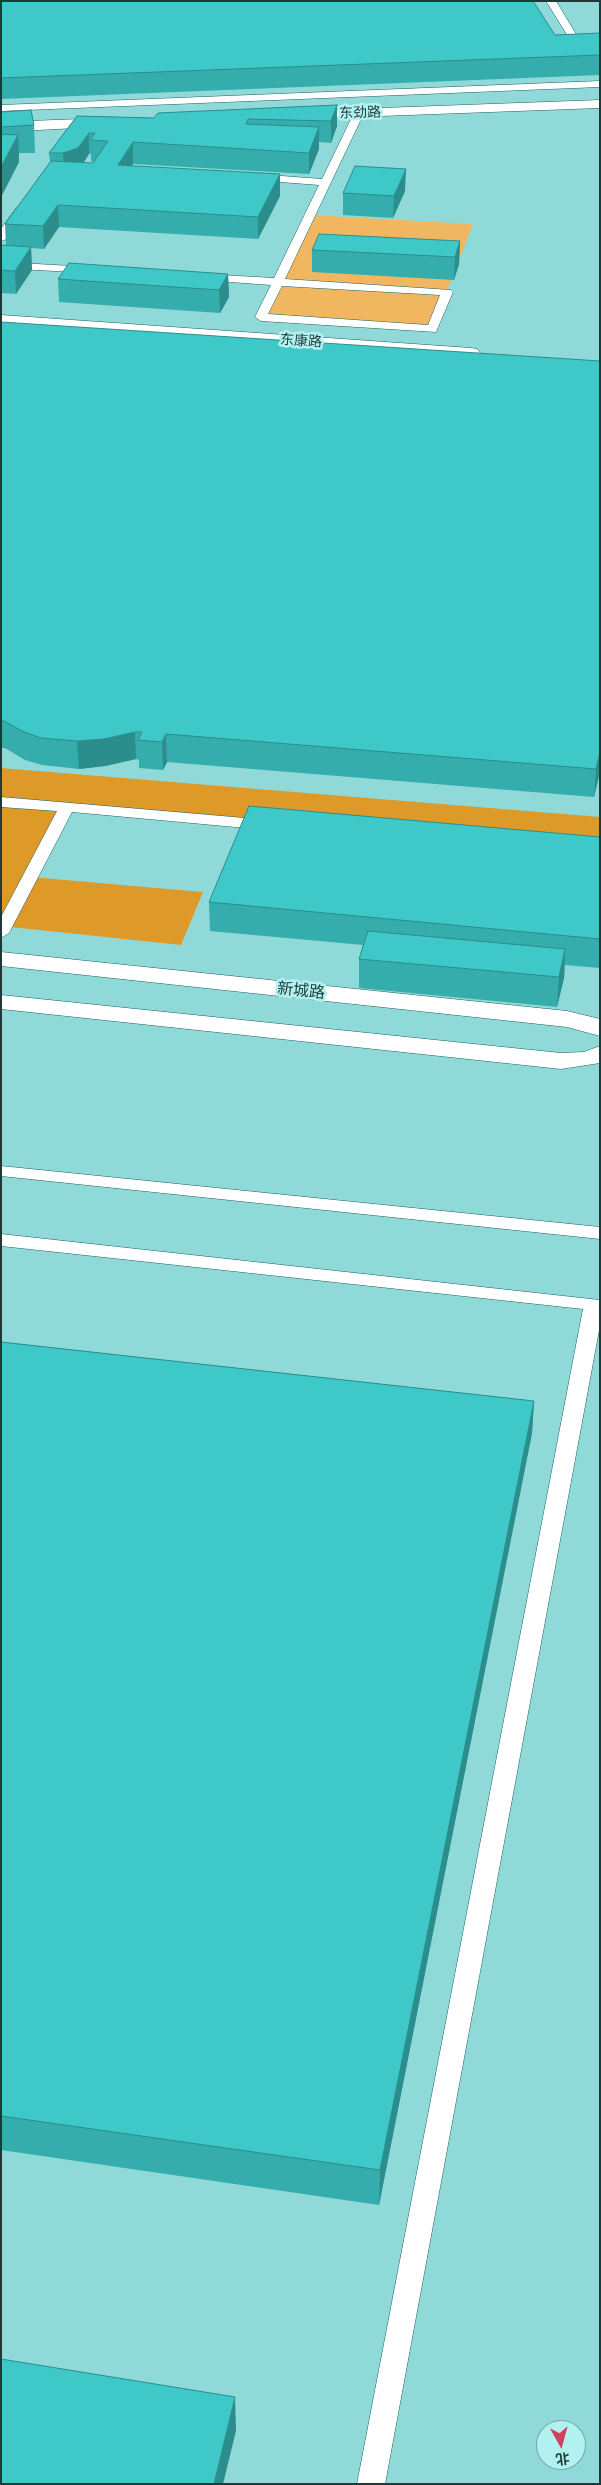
<!DOCTYPE html>
<html>
<head>
<meta charset="utf-8">
<style>
  body { margin:0 }
  #map { position:relative; width:601px; height:2485px; overflow:hidden; background:#a4e5e4; font-family:Cabin,"Noto Sans SC",sans-serif }
  canvas { display:block }
  .frame { position:absolute; inset:0; border:2px solid #1f3939; pointer-events:none }
  .north { position:absolute; left:536px; top:2420px; width:50px; height:50px; box-sizing:border-box; background:#b1f2f1; border:1px solid #77a8a7; border-radius:50%; rotate:173deg; font-size:14px; font-weight:700; line-height:20px; text-align:center; color:#1f3939 }
  .north::after { content:''; display:block; margin:auto; width:18px; height:22px; background:#d1415a; clip-path:polygon(50% 0,100% 100%,50% 72%,0 100%) }
</style>
</head>
<body>
<div id="map">
<canvas width="601" height="2485"></canvas>
<div class="frame"></div>
<div class="north">北</div>
</div>
<script>
const ctx = document.querySelector('canvas').getContext('2d');
ctx.lineJoin = 'round';
function fillPath(path, color) {
  ctx.fillStyle = color;
  ctx.fill(path, 'evenodd');
}
function toPath(rows) {
  const path = new Path2D();
  for (const r of rows) {
    path.moveTo(r[0], r[1]);
    for (let i = 2; i < r.length; i += 2) path.lineTo(r[i], r[i + 1]);
  }
  return path;
}
function trace(path, color, width, dash) {
  ctx.strokeStyle = color;
  ctx.lineWidth = width;
  ctx.lineCap = dash ? 'butt' : 'round';
  ctx.setLineDash(dash || []);
  ctx.stroke(path);
}
function write(font, color, halo, rows, align = 'center') {
  ctx.font = font + ' Cabin,"Noto Sans SC",sans-serif';
  ctx.lineWidth = 5;
  ctx.setLineDash([]);
  ctx.textBaseline = 'middle';
  ctx.strokeStyle = halo;
  ctx.fillStyle = color;
  for (const [text, x, y, turn = 0] of rows) {
    ctx.save();
    ctx.translate(x, y);
    ctx.rotate((+turn || 0) * Math.PI / 180);
    ctx.textAlign = isNaN(turn) ? turn : align;
    if (halo) ctx.strokeText(text, 0, 0);
    ctx.fillText(text, 0, 0);
    ctx.restore();
  }
}
const built = toPath([
  [1,1,600,1,600,2484,1,2484],
  [546,2430,576,2430,576,2460,546,2460]
]);
const green = toPath([
  [310,215,473,224,432,329,261,317]
]);
const forest = toPath([
  [1,768,600,817,600,853,67,807,31,877,203,892,181,945,1,926]
]);
const service = toPath([
  [546,1,556,1,582,44,600,43,600,49,576,49,546,1],
  [600,81,600,87,1,111,1,105,600,81],
  [359,110,364,113,285,279,451,290,453,292,436,332,261,321,255,317,271,285,203,280,197,277,203,274,274,278,319,185,255,180,250,177,255,174,322,179,354,113,359,110],
  [282,286,440,295,428,325,268,314,282,286],
  [20,207,25,210,5,240,1,241,1,229,16,208,20,207],
  [1,262,90,267,96,270,90,273,1,268,1,262],
  [1,797,268,820,276,825,268,830,72,812,9,933,1,938,1,917,57,811,1,807,1,797],
  [1,1166,600,1227,600,1239,1,1176,1,1166],
  [1,1234,600,1300,600,1325,385,2484,357,2484,583,1309,1,1246,1,1234]
]);
const minor = toPath([
  [1,952,567,1011,600,1019,600,1036,567,1027,1,966,1,952],
  [1,995,561,1053,584,1052,600,1046,600,1063,561,1069,1,1009,1,995]
]);
const tertiary = toPath([
  [600,100,600,108,299,119,292,115,299,111,600,100],
  [109,118,114,120,117,123,114,126,1,132,1,122,109,118],
  [1,315,471,348,477,349,480,353,477,357,471,358,1,325,1,315]
]);
const wall = toPath([
  [1,1,555,35,600,33,600,75,1,99],
  [337,105,337,126,331,143,319,142,319,149,309,174,133,164,132,166,280,174,280,196,258,239,59,227,44,249,31,248,32,270,16,294,1,293,1,245,6,246,5,224,50,162,49,153,77,116,154,118],
  [89,154,91,154,91,161,94,162,93,163,83,163],
  [1,112,34,125,35,153,19,153,19,162,1,197],
  [405,191,393,218,343,215,343,193],
  [460,241,459,264,454,280,312,272,312,250],
  [228,274,229,297,220,313,59,302,58,279],
  [1,322,600,772,594,797,167,762,163,770,139,768,139,760,136,759,105,766,79,769,42,765,25,760,5,748,1,748],
  [600,837,600,968,565,965,564,978,557,1007,359,988,359,959,363,945,210,931,209,902],
  [1,1342,534,1401,532,1433,379,2205,1,2150]
]);
const shadedWall = toPath([
  [337,105,337,126,331,143,331,121],
  [319,127,319,149,309,174,309,153],
  [89,133,89,154,79,170,64,175,63,153],
  [18,135,19,162,1,197,1,167],
  [133,142,133,164,118,187,118,165],
  [406,169,405,191,393,218,394,196],
  [280,174,280,196,258,239,258,217],
  [58,205,59,227,44,249,43,226],
  [460,241,459,264,454,280,455,257],
  [31,247,32,270,16,294,15,271],
  [228,274,229,297,220,313,219,290],
  [135,732,136,759,105,766,79,769,77,741],
  [166,734,167,762,163,770,162,742],
  [600,752,600,772,594,797,596,769],
  [565,949,564,978,557,1007,559,977],
  [534,1401,532,1433,379,2205,380,2170],
  [235,2397,236,2431,223,2484,214,2484]
]);
const building = toPath([
  [1,1,533,1,555,35,600,33,600,55,1,78,1,1],
  [337,105,331,121,248,119,246,124,319,127,309,153,133,142,118,165,280,174,258,217,58,205,43,226,5,224,51,161,93,163,108,141,90,140,95,133,89,133,78,148,63,153,49,153,77,116,154,118,158,113,337,105],
  [31,110,34,125,1,127,1,112,31,110],
  [1,134,18,135,1,167,1,134],
  [355,166,406,169,394,196,343,193,355,166],
  [319,234,460,241,455,257,312,250,319,234],
  [1,245,31,247,15,271,1,270,1,245],
  [69,263,228,274,219,290,58,279,69,263],
  [1,322,600,361,600,752,596,769,166,734,162,742,138,740,142,732,135,732,104,739,77,741,41,738,24,732,4,721,1,721,1,322],
  [249,806,600,837,600,939,209,902,249,806],
  [368,931,565,949,559,977,359,959,368,931],
  [1,1342,534,1401,380,2170,1,2116,1,1342],
  [1,2359,235,2397,214,2484,1,2484,1,2359]
]);
const farStreetnames = [
  ["东劲路",360,113,-2],
  ["东康路",301,341,4]
];
const streetNames = [
  ["新城路",301,991,6]
];
fillPath(built, '#8fdad9');
fillPath(green, '#f1b660');
fillPath(forest, '#de9a28');
trace(service, '#1f6161', 1);
trace(minor, '#1f6161', 1);
trace(tertiary, '#1f6161', 1);
fillPath(service, '#fff');
fillPath(minor, '#fff');
fillPath(tertiary, '#fff');
fillPath(wall, '#35adac');
fillPath(shadedWall, '#2b8d8c');
fillPath(building, '#3ec9c8');
trace(building, '#2b8d8c', 1);
write('14px', '#1f3939', '#b1f2f1', farStreetnames);
write('16px', '#1f3939', '#b1f2f1', streetNames);
</script>
</body>
</html>
